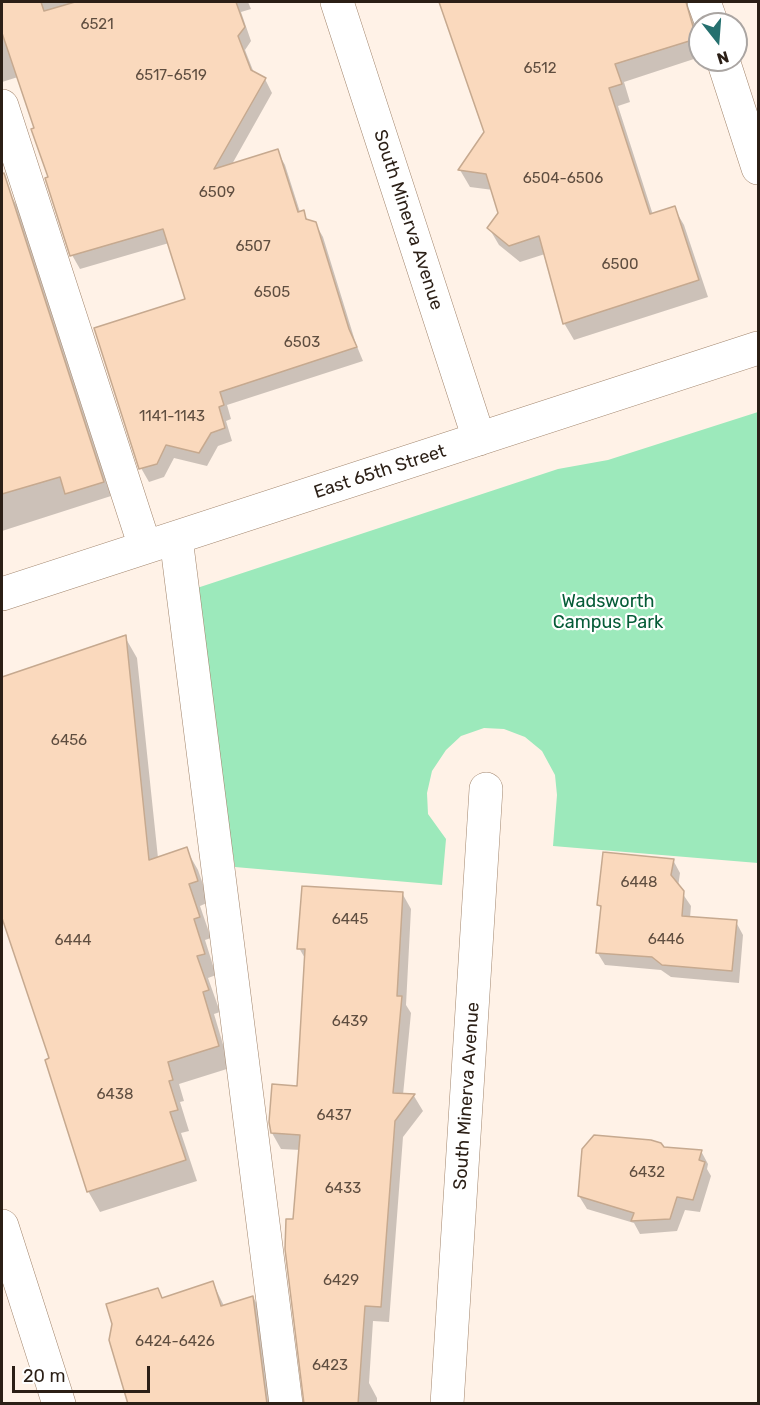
<!DOCTYPE html>
<html>
<head>
<meta charset="utf-8">
<style>
  body { margin:0 }
  #map { position:relative; width:760px; height:1405px; overflow:hidden; background:#fff2e7; font-family:Rubik,sans-serif }
  canvas { display:block }
  .frame { position:absolute; inset:0; border:3px solid #2b1f16; pointer-events:none }
  .north { position:absolute; left:688px; top:12px; width:60px; height:60px; box-sizing:border-box; background:#fff; border:2px solid #aaa5a2; border-radius:50%; rotate:163deg; font-size:16px; font-weight:700; line-height:24px; text-align:center; color:#2b1f16 }
  .north::after { content:''; display:block; margin:auto; width:21px; height:27px; background:#25706f; clip-path:polygon(50% 0,100% 100%,50% 72%,0 100%) }
  .scale { position:absolute; left:12px; top:1366px; width:138px; height:27px; box-sizing:border-box; border:3px solid #2b1f16; border-top:0; padding-left:8px; font-size:18px; line-height:21px; white-space:nowrap; color:#2b1f16; -webkit-text-stroke:4px #fff; paint-order:stroke }
</style>
</head>
<body>
<div id="map">
<canvas width="760" height="1405"></canvas>
<div class="frame"></div>
<div class="north">N</div>
<div class="scale">20 m</div>
</div>
<script>
const ctx = document.querySelector('canvas').getContext('2d');
ctx.lineJoin = 'round';
function fillPath(path, color) {
  ctx.fillStyle = color;
  ctx.fill(path, 'evenodd');
}
function toPath(rows) {
  const path = new Path2D();
  for (const r of rows) {
    path.moveTo(r[0], r[1]);
    for (let i = 2; i < r.length; i += 2) path.lineTo(r[i], r[i + 1]);
  }
  return path;
}
function trace(path, color, width, dash) {
  ctx.strokeStyle = color;
  ctx.lineWidth = width;
  ctx.lineCap = dash ? 'butt' : 'round';
  ctx.setLineDash(dash || []);
  ctx.stroke(path);
}
function write(font, color, halo, rows, align = 'center') {
  ctx.font = font + ' Rubik,sans-serif';
  ctx.lineWidth = 4.5;
  ctx.setLineDash([]);
  ctx.textBaseline = 'middle';
  ctx.strokeStyle = halo;
  ctx.fillStyle = color;
  for (const [text, x, y, turn = 0] of rows) {
    ctx.save();
    ctx.translate(x, y);
    ctx.rotate((+turn || 0) * Math.PI / 180);
    ctx.textAlign = isNaN(turn) ? turn : align;
    if (halo) ctx.strokeText(text, 0, 0);
    ctx.fillText(text, 0, 0);
    ctx.restore();
  }
}
const green = toPath([
  [758,412,758,863,553,846,557,795,555,775,542,751,525,737,504,729,484,728,461,736,446,750,432,771,427,793,428,814,446,839,442,885,235,867,191,590,558,469,608,460]
]);
const shadow = toPath([
  [2,2,248,2,251,9,241,12,251,41,245,50,254,73,265,79,272,93,231,166,277,151,285,165,300,212,303,212,308,221,315,223,323,237,356,344,363,361,227,405,231,419,226,421,232,441,218,446,207,466,174,458,164,477,149,482,141,468,187,300,169,243,80,269,72,255,36,129,18,77,2,82],
  [439,2,697,2,695,16,695,26,700,39,700,57,624,82,630,102,618,106,653,215,674,208,684,225,708,297,574,340,564,323,545,254,520,262,499,245,489,228,500,214,493,190,470,187,460,170,486,132],
  [9,192,17,206,111,496,2,531,2,194],
  [125,637,137,658,158,858,186,849,198,870,209,902,200,906,211,938,205,940,216,975,208,978,220,1012,214,1014,230,1068,179,1084,184,1101,180,1102,189,1131,181,1133,197,1181,100,1212,88,1191,51,1059,2,917,2,678],
  [673,860,680,873,678,887,691,906,690,918,736,922,743,935,739,983,671,977,661,970,605,965,597,952,602,911,599,905],
  [402,893,411,909,406,1005,411,1013,403,1095,414,1096,423,1111,403,1137,389,1322,373,1321,369,1383,377,1398,377,1404,306,1404,295,1221,301,1150,281,1149,272,1133,298,1087,306,960,299,948],
  [664,1148,701,1151,708,1164,707,1169,711,1176,700,1212,685,1210,677,1231,640,1234,634,1223,587,1209,579,1196],
  [213,1283,224,1306,253,1297,262,1313,273,1404,144,1404,158,1290,163,1299]
]);
const building = toPath([
  [2,2,41,2,44,11,75,2,236,2,245,27,238,36,251,70,266,78,214,169,278,149,298,212,304,210,306,219,316,222,349,329,357,347,220,392,224,405,219,407,225,428,211,433,199,453,166,445,157,464,139,469,94,328,185,299,163,229,70,256,45,178,48,177,31,129,34,128,2,33,2,2],
  [439,2,686,2,694,30,699,38,615,64,622,84,609,88,650,214,675,206,699,280,563,324,539,236,509,246,487,228,498,213,486,174,458,170,484,132,439,2],
  [4,173,104,482,65,494,60,477,2,494,2,174,4,173],
  [126,635,149,860,187,847,198,881,189,884,200,917,194,919,205,954,197,956,209,990,203,992,219,1046,168,1062,173,1080,169,1081,178,1110,170,1112,186,1160,87,1192,45,1060,49,1058,2,918,2,677,126,635],
  [603,852,674,859,671,875,684,891,682,916,737,920,732,971,662,965,652,957,596,953,601,906,597,905,603,852],
  [302,886,403,892,397,996,402,996,393,1093,415,1094,395,1121,381,1307,365,1306,358,1404,304,1404,285,1249,286,1219,293,1219,300,1135,271,1133,269,1122,272,1084,297,1086,305,949,297,949,302,886],
  [594,1135,651,1140,661,1143,664,1147,702,1150,699,1160,705,1162,693,1200,677,1197,670,1219,631,1221,634,1213,578,1196,582,1149,594,1135],
  [213,1281,221,1306,253,1296,267,1404,128,1404,109,1340,112,1324,106,1304,158,1288,162,1298,213,1281]
]);
const minor = toPath([
  [337,2,479,439],
  [704,2,712,24],
  [723,60,758,168],
  [2,106,145,547],
  [176,538,286,1404],
  [2,594,758,348],
  [2,1226,59,1404],
  [447,1404,486,789]
]);
const numberNames = [
  ["6521",97,25],
  ["6512",540,69],
  ["6517-6519",171,76],
  ["6504-6506",563,179],
  ["6509",217,193],
  ["6507",253,247],
  ["6500",620,265],
  ["6505",272,293],
  ["6503",302,343],
  ["1141-1143",172,417],
  ["6456",69,741],
  ["6448",639,883],
  ["6445",350,920],
  ["6446",666,940],
  ["6444",73,941],
  ["6439",350,1022],
  ["6438",115,1095],
  ["6437",334,1116],
  ["6432",647,1173],
  ["6433",343,1189],
  ["6429",341,1281],
  ["6424-6426",175,1342],
  ["6423",330,1366]
];
const streetNames = [
  ["South Minerva Avenue",408,220,72],
  ["East 65th Street",380,472,-18],
  ["South Minerva Avenue",467,1096,-86]
];
const parkNames = [
  ["Wadsworth",608,602],
  ["Campus Park",608,623]
];
fillPath(green, '#9ce9bb');
fillPath(shadow, '#0003');
fillPath(building, '#fad9bd');
trace(building, '#c6a98f', 1.5);
trace(minor, '#a2866e', 34);
trace(minor, '#fff', 33);
write('15px', '#5f4e40', null, numberNames);
write('18px', '#2b1f16', '#fff', streetNames);
write('18px', '#055c37', '#fff', parkNames);
</script>
</body>
</html>
